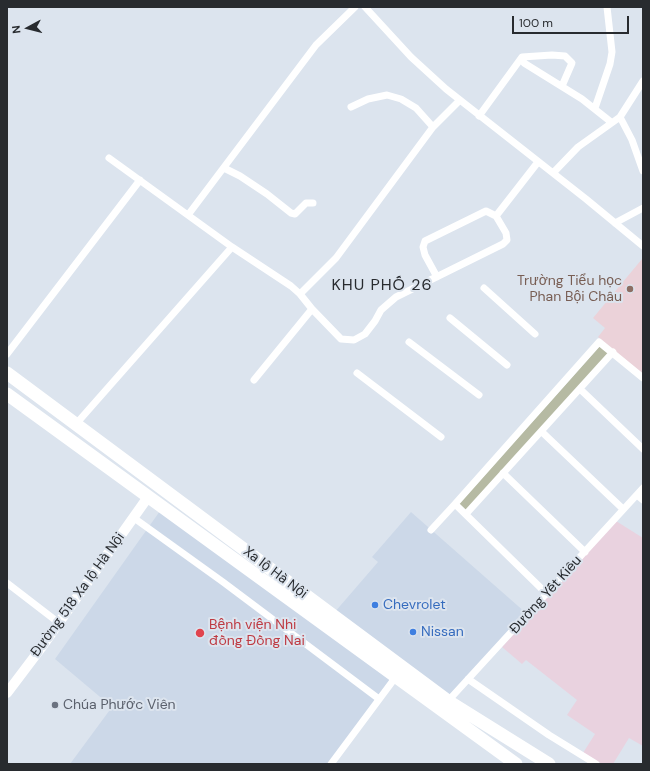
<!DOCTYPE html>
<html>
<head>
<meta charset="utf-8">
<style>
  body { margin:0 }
  #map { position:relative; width:650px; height:771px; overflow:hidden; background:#dce4ee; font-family:"DM Sans",sans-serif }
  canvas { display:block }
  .frame { position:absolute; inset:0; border:8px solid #282b2f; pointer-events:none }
  .north { position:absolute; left:8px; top:8px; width:40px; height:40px; -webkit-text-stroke:3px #dce4ee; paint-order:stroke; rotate:263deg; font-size:11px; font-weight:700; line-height:16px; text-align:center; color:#282b2f }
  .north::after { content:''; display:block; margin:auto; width:14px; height:18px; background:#282b2f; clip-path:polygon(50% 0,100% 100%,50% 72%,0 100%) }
  .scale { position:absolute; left:512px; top:16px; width:117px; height:18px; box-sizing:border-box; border:2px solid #282b2f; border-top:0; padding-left:5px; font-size:12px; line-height:14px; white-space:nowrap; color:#282b2f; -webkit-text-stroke:3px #dce4ee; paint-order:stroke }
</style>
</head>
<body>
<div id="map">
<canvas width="650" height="771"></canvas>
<div class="frame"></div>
<div class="north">N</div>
<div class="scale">100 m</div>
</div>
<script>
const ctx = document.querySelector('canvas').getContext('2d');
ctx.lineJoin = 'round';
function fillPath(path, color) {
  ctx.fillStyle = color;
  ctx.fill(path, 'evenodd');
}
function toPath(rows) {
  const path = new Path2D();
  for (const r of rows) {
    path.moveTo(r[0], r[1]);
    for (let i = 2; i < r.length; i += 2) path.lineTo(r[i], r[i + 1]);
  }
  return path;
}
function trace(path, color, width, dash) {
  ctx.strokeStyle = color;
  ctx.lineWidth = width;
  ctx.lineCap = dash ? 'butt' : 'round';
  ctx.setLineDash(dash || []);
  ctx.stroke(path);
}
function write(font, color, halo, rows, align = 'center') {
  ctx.font = font + ' "DM Sans",sans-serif';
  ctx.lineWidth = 4;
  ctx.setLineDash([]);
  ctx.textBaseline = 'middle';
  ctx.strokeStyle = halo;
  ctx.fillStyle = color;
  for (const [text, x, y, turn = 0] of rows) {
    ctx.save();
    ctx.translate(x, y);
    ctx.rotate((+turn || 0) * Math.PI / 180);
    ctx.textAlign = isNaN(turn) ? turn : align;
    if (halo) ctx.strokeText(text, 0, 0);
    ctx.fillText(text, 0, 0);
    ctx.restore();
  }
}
const built = toPath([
  [160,511,390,680,328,764,70,764,112,707,55,659],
  [411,512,526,613,449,696,334,613,378,562,372,557]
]);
const industrial = toPath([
  [616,521,643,538,643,746,629,738,613,764,602,764,583,753,595,734,567,715,577,700,526,660,522,664,502,647]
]);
const education = toPath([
  [642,259,643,260,643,374,598,337,605,328,593,318]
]);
const green = toPath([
  [600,346,609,353,466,510,459,504]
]);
const street = toPath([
  [365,7,411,57,446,89,586,199,643,246],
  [522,57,524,63,582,99,611,122],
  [351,107,368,99,387,95,401,99,416,108,433,127],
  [595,108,610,64,612,52,607,7],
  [479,116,522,57,552,55,565,56,572,63,562,86],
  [620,117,632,140,643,171],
  [109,158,232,247,291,286,300,294,312,309,341,339,354,340,365,334,375,321,381,310,396,297,503,244,507,240,506,233,496,216,538,162],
  [224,168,240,176,267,194,291,213,295,214,306,203,313,203],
  [553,173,578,147,620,117,643,81],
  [188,215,316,45,355,7],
  [615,223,643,208],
  [437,277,425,255,423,247,425,241,486,211,496,216],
  [484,288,535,334],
  [300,294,336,258,433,127,459,101],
  [450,318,507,365],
  [409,342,479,395],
  [7,354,140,180],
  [357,373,441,437],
  [254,380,312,309],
  [580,389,643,449],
  [76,424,232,247],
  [542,432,623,509],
  [503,473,585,552],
  [637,495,643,500],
  [466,514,613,352],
  [134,518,223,582,379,699],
  [431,530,455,504],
  [7,583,59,623],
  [547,594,455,504,599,342,643,378],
  [468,679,549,735,596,764],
  [448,701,643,488],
  [331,764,395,678]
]);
const secondary = toPath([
  [7,693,41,648,148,497]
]);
const highway = toPath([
  [7,373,448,701,549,764],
  [7,394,516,764]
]);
const markers = [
  [630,289,4,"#8d6e63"],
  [375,605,4,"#3f7fe0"],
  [413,632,4,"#3f7fe0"],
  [200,633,5,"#e0444e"],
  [55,705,4,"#6b7280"]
];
const educationNames = [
  ["Trường Tiểu học",622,281],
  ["Phan Bội Châu",622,297]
];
const streetNames = [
  ["Xa lộ Hà Nội",275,573,37],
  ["Đường 518 Xa lộ Hà Nội",78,595,-54],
  ["Đường Yết Kiêu",546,595,-48]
];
const shopNames = [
  ["Chevrolet",383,605],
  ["Nissan",421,632]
];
const healthNames = [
  ["Bệnh viện Nhi",209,625],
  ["đồng Đồng Nai",209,641]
];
const worshipNames = [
  ["Chúa Phước Viên",63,705]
];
const quarterNames = [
  ["KHU PHỐ 26",382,286]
];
fillPath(built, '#ccd8e8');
fillPath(industrial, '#e9d2df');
fillPath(education, '#ebd2d9');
fillPath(green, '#b6baa3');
trace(street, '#fff', 7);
trace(secondary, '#fff', 10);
trace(highway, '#fff', 13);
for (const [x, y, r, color] of markers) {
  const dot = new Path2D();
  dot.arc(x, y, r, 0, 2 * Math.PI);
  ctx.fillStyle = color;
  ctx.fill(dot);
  trace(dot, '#dce4ee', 1.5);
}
write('14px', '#785e54', '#dce4ee', educationNames, 'right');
write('14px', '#282b2f', '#dce4ee', streetNames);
write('14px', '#366cbe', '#dce4ee', shopNames, 'left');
write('14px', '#be3a42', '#dce4ee', healthNames, 'left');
write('14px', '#5b616d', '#dce4ee', worshipNames, 'left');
ctx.letterSpacing = '1px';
write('16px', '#282b2f', '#dce4ee', quarterNames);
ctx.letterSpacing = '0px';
</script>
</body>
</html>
